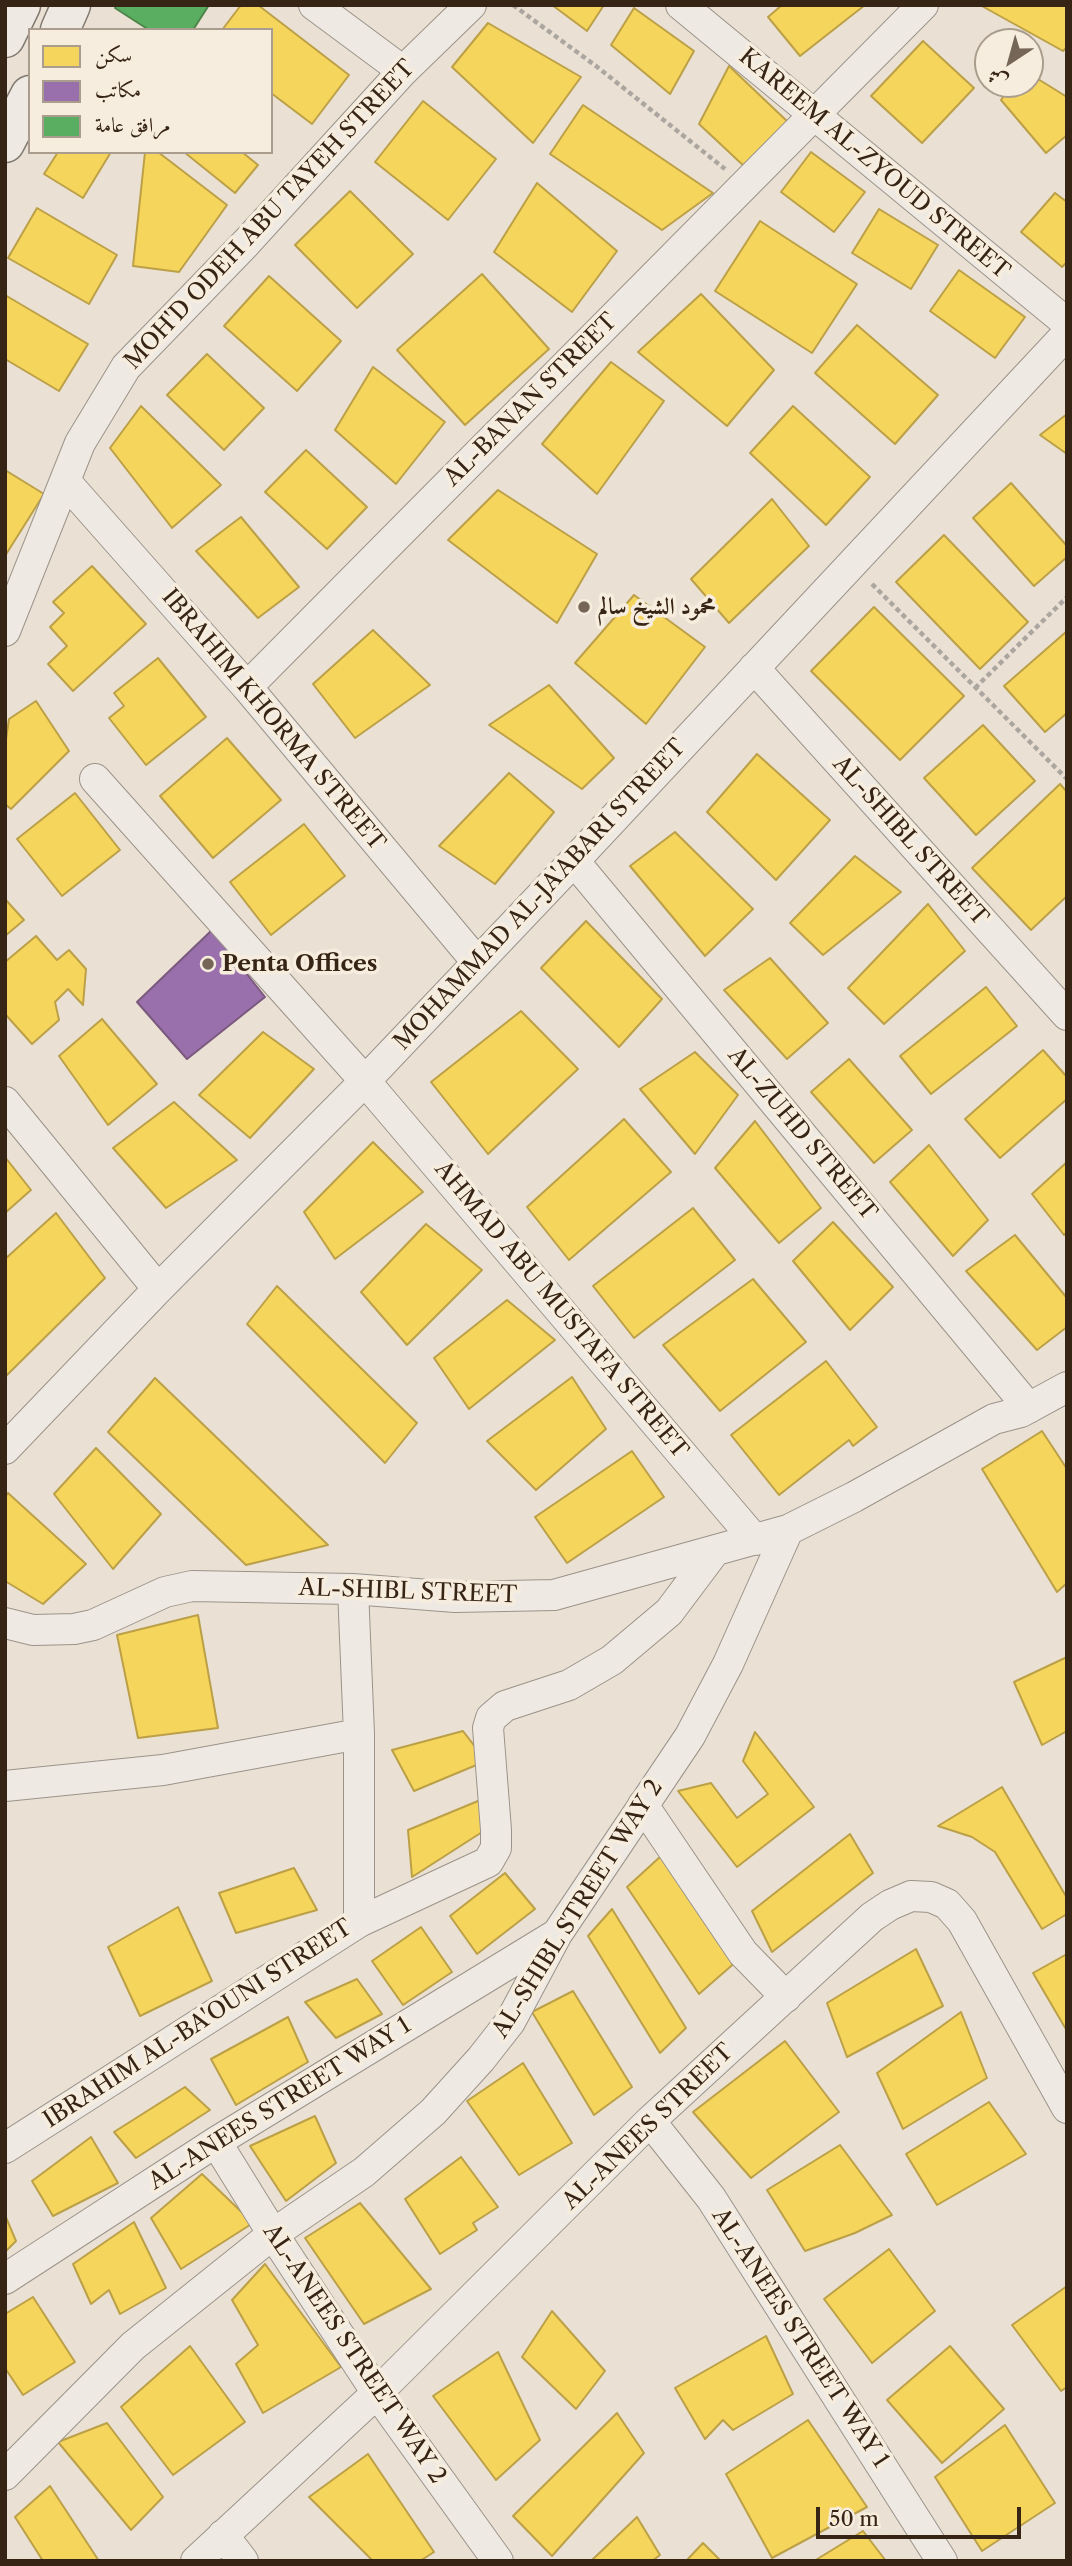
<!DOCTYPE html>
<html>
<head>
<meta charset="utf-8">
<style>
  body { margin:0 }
  #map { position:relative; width:1072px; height:2566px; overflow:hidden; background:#eae1d4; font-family:"Libre Caslon Text",Amiri,serif }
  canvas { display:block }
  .frame { position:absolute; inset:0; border:7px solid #362415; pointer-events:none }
  .legend { position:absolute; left:28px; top:28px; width:245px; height:126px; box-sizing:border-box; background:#f7edde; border:2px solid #aa9d8e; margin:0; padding:9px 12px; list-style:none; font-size:21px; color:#362415 }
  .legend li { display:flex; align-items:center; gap:14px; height:35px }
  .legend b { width:35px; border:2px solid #aa9d8e }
  .north { position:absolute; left:974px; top:28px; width:70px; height:70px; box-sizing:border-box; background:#f7edde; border:2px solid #aa9d8e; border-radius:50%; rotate:216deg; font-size:19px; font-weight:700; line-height:28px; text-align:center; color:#362415 }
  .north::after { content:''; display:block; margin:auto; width:24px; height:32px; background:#756658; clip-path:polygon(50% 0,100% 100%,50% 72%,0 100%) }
  .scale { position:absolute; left:816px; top:2507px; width:205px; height:32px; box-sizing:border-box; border:4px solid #362415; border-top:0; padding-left:9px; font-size:21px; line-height:24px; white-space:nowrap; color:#362415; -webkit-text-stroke:5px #f7edde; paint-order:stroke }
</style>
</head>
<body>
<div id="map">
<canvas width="1072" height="2566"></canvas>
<div class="frame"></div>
<ul class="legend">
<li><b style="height:19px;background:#f6d55c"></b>سكن</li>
<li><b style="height:19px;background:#9970ab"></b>مكاتب</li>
<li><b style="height:19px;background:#5aae61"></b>مرافق عامة</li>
</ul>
<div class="north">ش</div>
<div class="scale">50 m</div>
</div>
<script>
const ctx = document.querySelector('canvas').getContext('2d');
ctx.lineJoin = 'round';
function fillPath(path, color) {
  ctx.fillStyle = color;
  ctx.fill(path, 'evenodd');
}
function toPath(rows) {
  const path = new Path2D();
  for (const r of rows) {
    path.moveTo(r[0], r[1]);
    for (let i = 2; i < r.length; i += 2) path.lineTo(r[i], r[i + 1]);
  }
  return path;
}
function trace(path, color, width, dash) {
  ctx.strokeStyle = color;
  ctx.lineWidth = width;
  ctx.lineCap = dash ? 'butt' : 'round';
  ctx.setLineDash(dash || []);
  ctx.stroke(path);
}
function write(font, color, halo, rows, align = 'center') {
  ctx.font = font + ' "Libre Caslon Text",Amiri,serif';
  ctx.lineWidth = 7;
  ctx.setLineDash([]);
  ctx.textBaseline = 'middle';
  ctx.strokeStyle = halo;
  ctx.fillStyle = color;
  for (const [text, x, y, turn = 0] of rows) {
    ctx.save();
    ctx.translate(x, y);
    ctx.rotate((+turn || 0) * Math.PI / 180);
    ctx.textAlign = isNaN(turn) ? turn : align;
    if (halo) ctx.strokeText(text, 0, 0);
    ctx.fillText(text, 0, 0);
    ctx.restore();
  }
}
const homes = toPath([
  [241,5,258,5,349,75,312,124,271,93,271,30,222,30,241,5],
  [552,5,604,5,587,31,552,5],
  [782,5,865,5,800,56,768,17,782,5],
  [980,5,1067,5,1067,47,1063,51,980,5],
  [634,8,694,51,670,94,611,45,634,8],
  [488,23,581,77,533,143,452,67,488,23],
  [923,41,974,88,922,143,871,96,923,41],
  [729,66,789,123,746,168,699,124,729,66],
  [1030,74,1067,97,1067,135,1046,153,1001,100,1012,84,1030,84,1030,74],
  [423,101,496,159,448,220,375,162,423,101],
  [583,105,713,193,662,230,550,154,583,105],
  [58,152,111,152,83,198,44,174,58,152],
  [145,152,158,152,227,205,179,272,133,266,145,152],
  [184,152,242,152,258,165,235,193,184,152],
  [811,152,865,192,834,232,781,192,811,152],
  [537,183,617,251,572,312,494,252,537,183],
  [350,191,413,254,357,308,295,245,350,191],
  [1055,193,1067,202,1067,262,1062,267,1021,232,1055,193],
  [37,208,117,255,89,304,8,258,37,208],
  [879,209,938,245,911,289,852,253,879,209],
  [760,221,857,284,812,353,715,291,760,221],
  [959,270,1025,317,995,358,930,311,959,270],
  [482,274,549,349,465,425,397,350,482,274],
  [269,276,341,341,297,391,224,326,269,276],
  [701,294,774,370,727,426,638,352,701,294],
  [5,295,88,344,59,391,5,359,5,295],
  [857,325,938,395,895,444,815,373,857,325],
  [207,354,264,408,224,450,167,395,207,354],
  [611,362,664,401,597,494,542,444,611,362],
  [373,367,445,422,396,484,335,430,373,367],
  [141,406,221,485,172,528,110,448,141,406],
  [793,406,870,477,826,525,750,453,793,406],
  [1067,414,1067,454,1040,435,1067,414],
  [306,450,367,507,327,549,265,492,306,450],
  [5,470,44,494,5,556,5,470],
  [1011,483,1067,546,1067,557,1034,586,973,518,1011,483],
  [498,490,597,554,557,623,448,540,498,490],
  [772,499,809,546,729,623,691,579,772,499],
  [241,517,299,587,258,618,196,551,241,517],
  [944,535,1028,622,980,669,896,582,944,535],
  [92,566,146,624,73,691,48,664,67,646,50,627,64,613,53,602,92,566],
  [634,595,705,647,646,724,575,663,634,595],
  [874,607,964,696,900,760,811,671,874,607],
  [373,630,430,685,355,738,313,684,373,630],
  [1067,631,1067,713,1045,732,1004,686,1067,631],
  [158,658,206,717,146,765,109,718,124,706,114,693,158,658],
  [549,685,614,758,582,789,489,725,549,685],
  [36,701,69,751,11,809,5,804,5,746,9,719,36,701],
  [983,725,1035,781,976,835,924,778,983,725],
  [227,738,281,800,213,858,160,796,227,738],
  [757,754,830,820,776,880,707,812,757,754],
  [509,773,554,812,495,884,439,846,509,773],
  [1060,784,1067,792,1067,896,1031,930,972,868,1060,784],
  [75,793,120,850,62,896,17,839,75,793],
  [304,824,345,876,271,935,230,882,304,824],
  [675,832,753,909,705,956,630,866,675,832],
  [855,856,901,892,823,955,790,923,855,856],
  [5,899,24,920,5,936,5,899],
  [928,904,965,951,884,1024,848,988,928,904],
  [586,921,662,999,619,1047,541,968,586,921],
  [36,936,57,960,69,950,86,969,83,1005,68,989,55,1002,59,1020,32,1044,5,1014,5,962,36,936],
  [770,958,828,1023,787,1059,724,990,770,958],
  [986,987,1017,1026,931,1094,900,1056,986,987],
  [521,1011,578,1069,488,1154,431,1082,521,1011],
  [102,1019,157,1084,108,1125,59,1056,102,1019],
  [263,1032,314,1069,250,1138,199,1095,263,1032],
  [1043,1050,1067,1077,1067,1099,1000,1158,965,1119,1043,1050],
  [695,1052,738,1095,695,1154,640,1089,695,1052],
  [849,1059,912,1130,874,1163,811,1092,849,1059],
  [174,1102,237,1160,166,1208,113,1148,174,1102],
  [624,1119,671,1172,569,1260,527,1207,624,1119],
  [755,1121,821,1208,779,1243,715,1168,755,1121],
  [373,1142,423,1192,335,1259,304,1212,373,1142],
  [929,1145,988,1220,953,1256,890,1182,929,1145],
  [5,1157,31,1190,5,1213,5,1157],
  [1067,1162,1067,1232,1064,1235,1032,1194,1067,1162],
  [693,1208,735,1260,634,1338,593,1286,693,1208],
  [56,1213,105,1278,5,1377,5,1259,56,1213],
  [833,1222,893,1287,850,1330,793,1261,833,1222],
  [426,1224,482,1270,407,1345,361,1292,426,1224],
  [1015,1235,1067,1298,1067,1327,1037,1350,966,1271,1015,1235],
  [753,1279,806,1342,720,1411,663,1345,753,1279],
  [277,1286,417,1423,385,1463,247,1324,277,1286],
  [507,1300,555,1340,469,1409,434,1358,507,1300],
  [826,1361,877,1427,853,1446,849,1440,779,1495,731,1435,826,1361],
  [572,1377,606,1429,536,1490,487,1441,572,1377],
  [155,1378,328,1545,246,1565,108,1432,155,1378],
  [1042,1431,1067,1469,1067,1583,1057,1592,982,1469,1042,1431],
  [96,1448,161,1514,113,1569,54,1494,96,1448],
  [632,1451,664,1497,567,1563,535,1517,632,1451],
  [8,1493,86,1564,43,1604,5,1581,5,1497,8,1493],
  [198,1615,218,1728,138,1738,117,1635,198,1615],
  [1067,1657,1067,1731,1042,1745,1014,1682,1067,1657],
  [463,1731,486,1761,414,1791,392,1750,463,1731],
  [755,1732,814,1807,737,1867,678,1791,711,1783,737,1818,768,1794,743,1761,755,1732],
  [1002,1787,1067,1898,1067,1914,1042,1929,995,1852,972,1837,938,1826,1002,1787],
  [490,1796,490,1827,412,1877,408,1830,490,1796],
  [850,1834,873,1873,772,1952,752,1911,850,1834],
  [661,1856,738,1960,699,1994,627,1887,661,1856],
  [294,1868,317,1910,236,1933,219,1893,294,1868],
  [505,1873,535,1909,477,1954,450,1916,505,1873],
  [178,1907,212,1981,140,2016,108,1947,178,1907],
  [612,1909,686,2028,660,2053,588,1936,612,1909],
  [421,1927,452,1972,403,2005,372,1961,421,1927],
  [916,1949,943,2006,847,2057,827,2003,916,1949],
  [1067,1954,1067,2031,1033,1973,1067,1954],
  [357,1979,382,2014,336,2038,305,2002,357,1979],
  [573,1991,632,2087,594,2115,532,2012,573,1991],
  [961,2012,987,2078,903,2129,877,2073,961,2012],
  [288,2017,308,2062,236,2105,211,2059,288,2017],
  [785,2041,839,2112,751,2178,693,2112,785,2041],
  [523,2063,572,2143,519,2175,467,2101,523,2063],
  [185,2087,210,2110,136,2158,114,2132,185,2087],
  [989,2102,1026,2154,937,2205,906,2154,989,2102],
  [315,2116,336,2163,286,2201,250,2146,315,2116],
  [91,2137,118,2183,53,2216,32,2181,91,2137],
  [840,2145,892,2215,855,2233,805,2251,767,2190,840,2145],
  [461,2157,498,2207,473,2223,477,2230,440,2254,405,2199,461,2157],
  [202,2174,253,2223,181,2269,151,2218,202,2174],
  [360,2203,431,2289,364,2324,305,2238,360,2203],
  [5,2215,16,2241,5,2252,5,2215],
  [134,2222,166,2288,120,2314,109,2290,91,2304,73,2264,134,2222],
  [889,2249,935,2311,872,2363,824,2299,889,2249],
  [265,2264,341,2367,263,2413,236,2364,258,2345,232,2300,265,2264],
  [1067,2286,1067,2387,1061,2391,1012,2325,1067,2286],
  [33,2297,75,2362,23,2395,5,2368,5,2314,33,2297],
  [552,2311,605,2371,576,2409,522,2357,552,2311],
  [766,2336,793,2394,733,2430,723,2420,705,2439,675,2388,766,2336],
  [190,2346,245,2422,173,2475,121,2407,190,2346],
  [950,2346,1004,2409,942,2463,887,2400,950,2346],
  [498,2352,540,2440,496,2480,433,2396,498,2352],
  [617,2413,644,2453,552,2556,513,2516,617,2413],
  [808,2420,867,2507,772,2558,726,2474,808,2420],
  [107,2423,163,2497,131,2530,58,2442,107,2423],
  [1005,2425,1055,2503,982,2551,935,2477,1005,2425],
  [368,2454,434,2552,420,2561,373,2561,309,2497,368,2454],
  [50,2486,99,2561,43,2561,15,2517,50,2486],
  [637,2517,660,2555,652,2561,591,2561,637,2517],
  [863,2531,886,2561,814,2561,863,2531],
  [703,2543,721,2561,686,2561,703,2543]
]);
const offices = toPath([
  [212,930,265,997,187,1059,137,1002,212,930]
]);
const public = toPath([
  [117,5,209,5,193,30,149,30,115,8,117,5]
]);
const path = toPath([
  [513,5,596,66,725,169],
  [872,584,1067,779],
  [975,688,1067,597]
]);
const street = toPath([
  [314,5,403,71],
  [681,5,1067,323],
  [65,481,247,687,477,962],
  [5,631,80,443,126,367,246,243,403,71,471,5],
  [754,668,1067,1015],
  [247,687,923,5],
  [95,779,365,1081,755,1540],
  [574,861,1029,1408],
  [5,1102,158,1289],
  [5,1449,158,1289,365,1081,574,861,1067,334],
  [5,1623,33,1630,74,1629,93,1625,165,1592,192,1586,353,1589,455,1597,554,1595,788,1530,854,1497,994,1419,1021,1412,1067,1387],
  [5,1786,163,1770,359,1734],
  [643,1805,743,1953,786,1997],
  [359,1922,488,1862,496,1848,496,1830,488,1728,491,1718,505,1706,569,1685,612,1660,669,1612,714,1552],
  [650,2121,711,2198,942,2561],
  [216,2142,273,2234,377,2393,498,2561],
  [5,2148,359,1922,359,1734,353,1589],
  [5,2279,216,2142,557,1934],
  [5,2475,133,2346,273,2234,364,2172,433,2112,481,2059,510,2022,557,1934,690,1736,728,1664,788,1530],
  [223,2535,243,2561],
  [196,2561,377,2393,650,2121,872,1917,890,1905,911,1896,931,1897,947,1904,962,1921,1067,2108]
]);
const secondary = toPath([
  [60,30,71,5],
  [5,38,21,5],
  [5,143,30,95]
]);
const markers = [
  [584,607,7,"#756658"],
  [208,964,7,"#756658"]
];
const streetNames = [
  ["KAREEM AL-ZYOUD STREET",874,164,40],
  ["MOH'D ODEH ABU TAYEH STREET",270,215,-47],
  ["AL-BANAN STREET",531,400,-45],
  ["IBRAHIM KHORMA STREET",273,720,50],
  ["AL-SHIBL STREET",910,841,48],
  ["MOHAMMAD AL-JA'ABARI STREET",540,895,-47],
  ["AL-ZUHD STREET",802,1134,50],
  ["AHMAD ABU MUSTAFA STREET",561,1310,50],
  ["AL-SHIBL STREET",408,1592,2],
  ["AL-SHIBL STREET WAY 2",578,1909,-58],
  ["IBRAHIM AL-BA'OUNI STREET",198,2024,-33],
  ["AL-ANEES STREET WAY 1",280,2104,-32],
  ["AL-ANEES STREET",648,2127,-44],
  ["AL-ANEES STREET WAY 1",800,2338,57],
  ["AL-ANEES STREET WAY 2",354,2354,56]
];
const poiNames = [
  ["محمود الشيخ سالم",598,607],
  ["Penta Offices",222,964]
];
fillPath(homes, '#f6d55c');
trace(homes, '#bca047', 2);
fillPath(offices, '#9970ab');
trace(offices, '#7b597e', 2);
fillPath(public, '#5aae61');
trace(public, '#4f854a', 2);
trace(street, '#9b938a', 32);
trace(secondary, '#817a71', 41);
trace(path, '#aca6a0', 4.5, [5, 3.5]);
trace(street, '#eeeae3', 30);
trace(secondary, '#eeeae3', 38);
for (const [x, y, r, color] of markers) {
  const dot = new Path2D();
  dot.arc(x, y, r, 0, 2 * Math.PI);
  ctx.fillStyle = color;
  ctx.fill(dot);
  trace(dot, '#f7edde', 2.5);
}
write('23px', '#362415', '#f7edde', streetNames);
write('bold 23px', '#362415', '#f7edde', poiNames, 'left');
</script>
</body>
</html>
